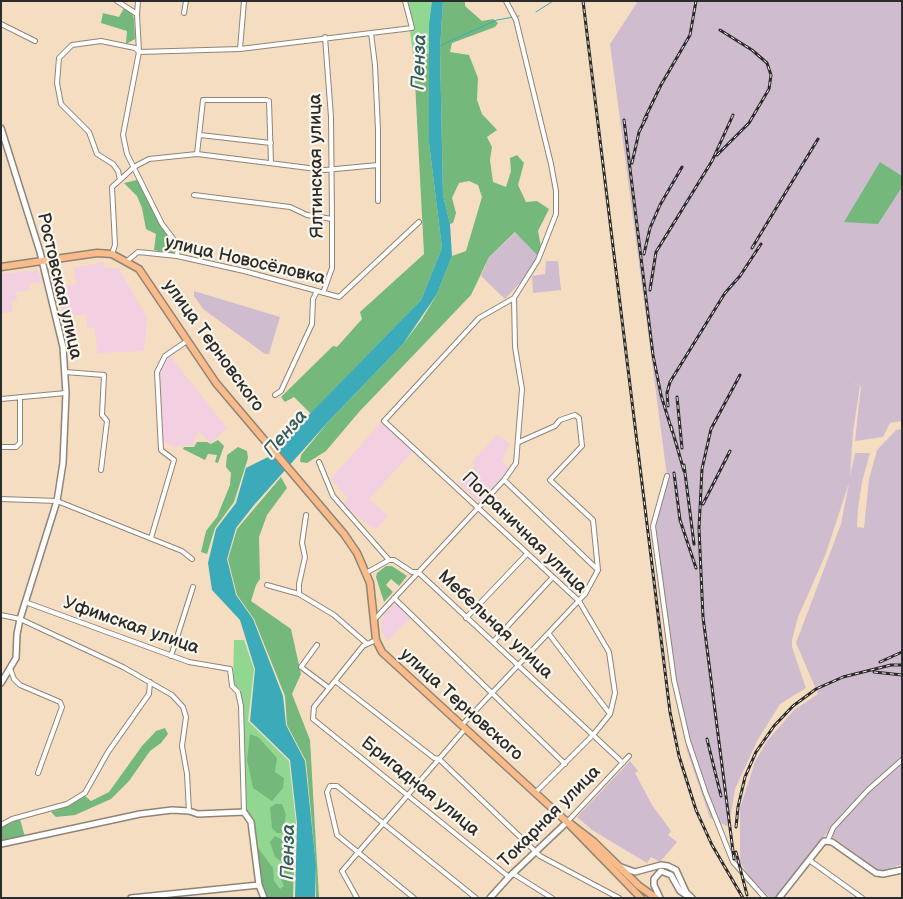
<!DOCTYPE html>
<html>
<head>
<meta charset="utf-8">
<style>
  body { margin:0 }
  #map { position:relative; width:903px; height:899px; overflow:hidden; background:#f5ddc2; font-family:"Balsamiq Sans",sans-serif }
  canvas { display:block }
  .frame { position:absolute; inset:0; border:2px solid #2b2b2b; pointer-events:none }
</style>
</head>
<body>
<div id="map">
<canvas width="903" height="899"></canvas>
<div class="frame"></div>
</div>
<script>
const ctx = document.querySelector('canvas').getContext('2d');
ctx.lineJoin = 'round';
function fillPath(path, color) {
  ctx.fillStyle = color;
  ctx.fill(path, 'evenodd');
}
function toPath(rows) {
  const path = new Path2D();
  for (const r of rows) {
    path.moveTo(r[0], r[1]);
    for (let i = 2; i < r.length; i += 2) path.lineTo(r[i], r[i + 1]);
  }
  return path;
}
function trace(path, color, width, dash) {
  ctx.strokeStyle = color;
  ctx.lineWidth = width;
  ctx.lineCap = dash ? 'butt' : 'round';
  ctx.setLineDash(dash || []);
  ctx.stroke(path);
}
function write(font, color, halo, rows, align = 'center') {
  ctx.font = font + ' "Balsamiq Sans",sans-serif';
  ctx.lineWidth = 4.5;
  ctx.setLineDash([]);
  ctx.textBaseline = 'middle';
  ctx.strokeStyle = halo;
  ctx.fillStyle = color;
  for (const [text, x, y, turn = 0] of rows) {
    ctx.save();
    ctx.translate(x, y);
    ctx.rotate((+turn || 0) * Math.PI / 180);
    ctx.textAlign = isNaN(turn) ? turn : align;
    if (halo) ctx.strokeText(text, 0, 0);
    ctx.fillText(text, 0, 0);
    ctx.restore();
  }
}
const built = toPath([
  [104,262,105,268,118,268,147,317,144,351,97,353,95,328,88,328,86,314,64,318,57,287,76,284,74,268],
  [37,270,43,282,29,284,30,290,16,292,17,300,11,301,13,311,1,314,1,274],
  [166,357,171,357,227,428,211,443,199,432,195,437,193,445,173,447,163,441,159,372],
  [381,422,413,451,369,499,388,516,375,530,342,504,348,498,331,479],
  [497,435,510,444,502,460,510,470,479,502,458,482,475,466,472,462],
  [395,603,411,617,388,641,382,632,381,623,384,615]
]);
const industrial = toPath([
  [638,1,902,1,902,421,890,423,883,437,855,441,861,386,852,381,860,386,853,432,850,476,855,453,870,453,862,482,858,509,857,527,864,528,869,479,877,450,896,430,902,429,902,864,881,872,827,833,775,898,770,898,750,878,740,862,740,808,755,762,767,741,794,710,818,694,796,643,841,524,849,483,825,556,798,617,792,640,792,647,806,688,780,704,757,741,735,789,729,827,710,818,687,751,674,680,653,526,667,476,610,44],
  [516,232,538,256,529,273,505,299,481,276,489,257],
  [546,261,558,261,561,290,533,293,532,276,545,274],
  [194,291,280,317,269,354,265,354,203,309,194,296],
  [630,761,638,771,635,773,652,805,671,831,668,835,677,842,660,862,651,857,647,863,592,830,577,817]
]);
const green = toPath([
  [408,1,432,1,429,24,430,53,426,54,424,79,419,78,421,58,418,55,414,63,410,31,414,29],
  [234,640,244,640,254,669,248,721,289,761,296,823,293,898,266,898,260,878,254,823,246,811,241,690,233,684]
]);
const forest = toPath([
  [443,1,465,1,465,6,482,21,493,19,498,23,495,27,452,43,450,52,469,55,478,78,477,100,482,114,497,130,487,137,492,147,490,160,493,182,506,187,511,171,510,158,517,155,524,163,518,185,526,202,537,201,549,209,538,231,541,247,538,256,515,232,489,257,471,295,359,412,326,451,307,463,300,462,301,455,329,421,403,344,422,319,437,294,452,256,466,251,482,197,478,185,469,181,459,183,452,198,456,213,453,223,450,224,443,195,440,49],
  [124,8,132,13,134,19,135,39,126,44,127,31,101,23,103,13,119,17],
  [430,53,429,143,442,248,421,300,311,414,294,397,285,402,281,397,333,346,337,347,362,319,360,312,424,254,414,63,420,56,419,78,424,79,426,54],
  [880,162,902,176,902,187,878,224,844,222],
  [137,180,161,225,175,245,174,254,154,250,156,234,146,229,142,208,137,196,124,183],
  [218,440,224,446,218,463,215,462,217,455,208,454,205,460,183,449,184,447,194,447,197,442,207,442,211,444],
  [238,447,247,451,248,458,234,502,215,528,207,554,201,552,206,531,217,517,230,485,231,473,226,467,227,455],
  [281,477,287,488,267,515,259,537,260,579,256,585,251,601,291,629,301,674,292,694,310,740,319,898,316,898,316,866,306,761,287,725,285,696,254,619,237,595,228,559,237,529],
  [386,566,392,566,407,576,399,586,391,579,386,585,393,592,384,602,376,577,377,573],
  [165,728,168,734,161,743,150,751,129,781,111,799,75,815,56,817,51,812,68,806,85,796,91,801,109,792,142,746,156,731],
  [250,734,258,737,277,758,275,772,284,778,283,788,272,801,253,788,247,760],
  [275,804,282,804,286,815,282,833,277,833,272,828,270,808],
  [20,819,25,837,1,842,1,827],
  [275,836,284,841,292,859,282,862,275,857,270,842],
  [258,848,273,868,274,881,280,889,284,886,279,875,286,866,293,869,293,898,266,898,261,882]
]);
const water = toPath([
  [432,1,443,1,440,49,443,195,450,224,452,256,437,294,403,344,329,421,254,505,236,528,227,559,236,595,253,619,283,696,286,725,305,761,316,865,315,898,295,898,297,823,290,760,250,721,255,669,240,620,212,590,208,563,216,529,236,503,246,468,268,457,421,300,442,248,429,143,429,24]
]);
const stream = toPath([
  [536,12,553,1],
  [439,46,497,20,519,16]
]);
const minor = toPath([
  [117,1,137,14],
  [138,1,137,14,139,52,123,135,127,154,162,224,178,245,177,256],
  [506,1,516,20,551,164,556,191,556,214,538,260,514,298,479,318,384,421,579,601,609,652,615,693,610,714,593,735,535,793],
  [184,13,186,1],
  [1,24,35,41],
  [371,33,375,65,378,130,378,201],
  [240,49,244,1],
  [200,135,271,143],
  [197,154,203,100,266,100,269,101,271,163],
  [120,180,134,167,149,159,197,154,325,170,378,165],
  [194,195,290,207,307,215,332,219],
  [112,254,115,245,112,187,120,180,118,171,113,164,97,154,89,132,61,104,57,83,59,58,72,45,101,41,135,48,139,52,240,49,412,28,405,1],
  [127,261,138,252,177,256,244,271,339,297,419,222],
  [323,293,332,268,332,219,331,117,325,37],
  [65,372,104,375,102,415,107,421,101,470],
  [275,395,281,391,312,324,313,299,317,291],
  [1,399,66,393],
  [519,442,555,426,560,420,575,415,579,418,582,446,550,480,593,520,598,570],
  [1,447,16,447,20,443,20,397],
  [319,462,333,496,389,560,394,560,412,572,418,572,623,763],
  [667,476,653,526,674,680,688,741,706,794,733,862,765,898],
  [504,480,598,570],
  [1,499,57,501,182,551,192,559],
  [151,538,174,460,161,450,157,372,165,356,187,341],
  [366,573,389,560],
  [267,585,299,594,334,615,366,643],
  [299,594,299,584,305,557,302,543,306,515],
  [394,598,565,764],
  [25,602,189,662,230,669,232,686,238,692,241,706,244,812],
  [1,615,20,619,123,667,172,695,183,707,186,717,182,746,187,774,189,811],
  [466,618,527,554],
  [374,620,504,480,516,463,522,389,515,347,514,298],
  [549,634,610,714],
  [376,640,363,646,314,707,313,719,509,877],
  [493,642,552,578],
  [317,645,301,667,329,688],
  [171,656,193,587],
  [11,671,14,679,20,685,60,702,62,707,38,773],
  [335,681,434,758,439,759,540,856,619,898],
  [462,725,585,594,598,570],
  [567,822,629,756],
  [1,825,12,819,67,804,85,793,108,752,149,694,150,682],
  [828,840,833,828,868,790,902,760],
  [809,860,862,898],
  [512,873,552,898],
  [357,898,342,871,465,729],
  [414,898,337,835,327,792,330,786,337,786,476,898]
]);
const tertiary = toPath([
  [1,128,40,252,63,347,66,393,63,463,57,501,20,619,17,634,16,658,1,683],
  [1,844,140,814,172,810,189,811,198,814,244,812,251,822,259,885,264,898],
  [621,867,635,872,661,865,668,866,676,870,686,892,692,898],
  [131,898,259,885],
  [490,898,509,877,567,822],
  [660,898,654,885,654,879,661,871,671,875,680,891,689,897],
  [779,898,824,841,832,842,876,873,883,874,902,870]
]);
const primary = toPath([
  [1,267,97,253,112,254,139,269,216,383,344,534,357,553,370,583,376,640,382,652,567,822,641,898],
  [571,824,593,841,639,886,656,898]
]);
const rail = toPath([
  [583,1,670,712,679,756,696,810,712,845,743,898],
  [624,120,653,355,661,395,672,431],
  [644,120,661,85,690,35,696,1],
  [717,155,749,123,769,89,771,75,767,63,752,50,720,30],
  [632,163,639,132,647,116],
  [752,248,818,139],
  [644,254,650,228,660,205,682,167],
  [650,290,656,252,712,161,733,115],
  [677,397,682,448],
  [668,406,667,393,670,382,725,293,740,276,761,244],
  [671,426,684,471],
  [684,465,694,544],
  [674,473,680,520,696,568],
  [703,504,730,451],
  [880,662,902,652],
  [874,672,902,675],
  [707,739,721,796],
  [736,827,738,807,745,777,756,752,774,726,793,706,816,689,843,677,891,665,902,665],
  [736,852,747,895],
  [734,859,703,617,699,528,702,469,711,429,740,375]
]);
const streetNames = [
  ["Ялтинская улица",317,166,-91],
  ["улица Новосёловка",245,261,13],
  ["Ростовская улица",59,286,77],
  ["улица Терновского",213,346,54],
  ["Пограничная улица",524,533,44],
  ["Мебельная улица",495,625,43],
  ["Уфимская улица",131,626,19],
  ["улица Терновского",461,705,42],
  ["Бригадная улица",420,787,39],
  ["Токарная улица",550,817,-45]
];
const waterNames = [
  ["Пенза",420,62,-88],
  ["Пенза",286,434,-49],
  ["Пенза",289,852,-89]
];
fillPath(built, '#f2cfe1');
fillPath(industrial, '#cfbdcf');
fillPath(green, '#91d792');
fillPath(forest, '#74b87c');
fillPath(water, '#3babb9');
trace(stream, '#3babb9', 1);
trace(minor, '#908476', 6);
trace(tertiary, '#908476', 8);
trace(primary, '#908476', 9);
trace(minor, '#fff', 4);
trace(tertiary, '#fff', 5);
trace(primary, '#fabb8b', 6);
trace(rail, '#2b2b2b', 3);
trace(rail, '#fbf7ec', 1, [4]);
write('18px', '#2b2b2b', '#fbf7ec', streetNames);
write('italic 19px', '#315e64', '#fbf7ec', waterNames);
</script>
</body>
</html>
